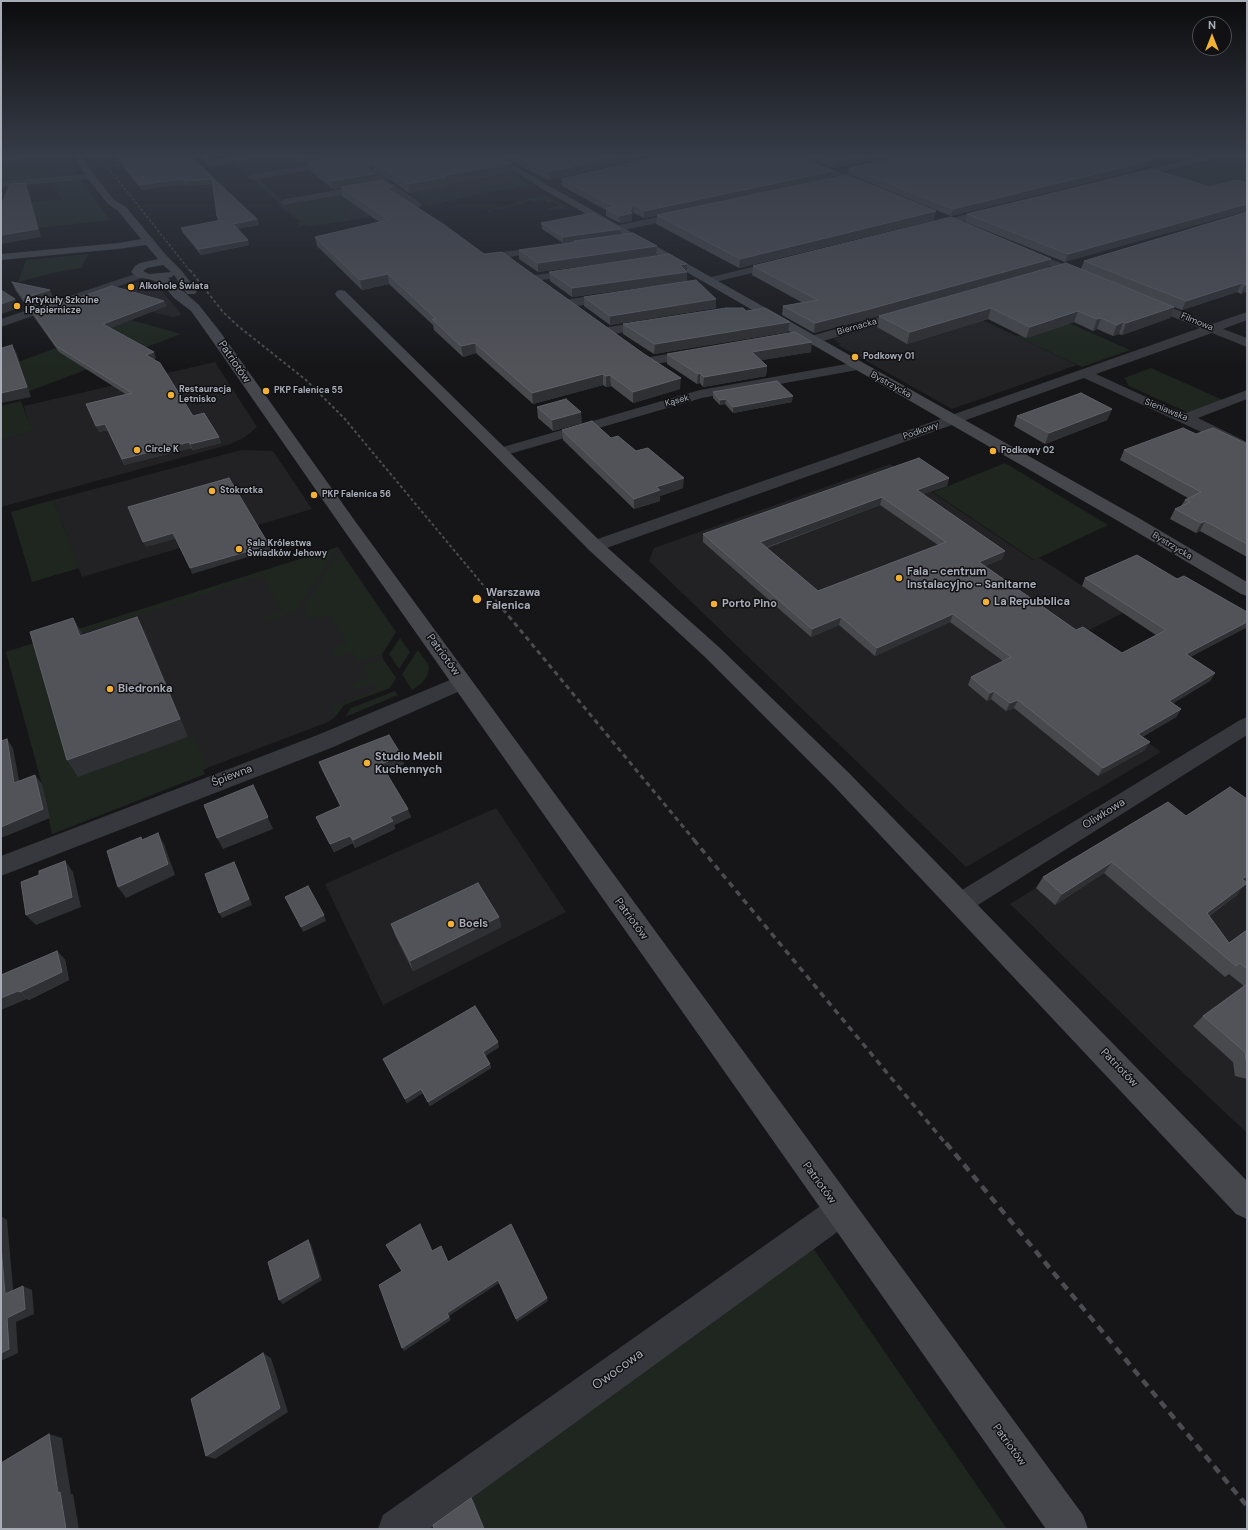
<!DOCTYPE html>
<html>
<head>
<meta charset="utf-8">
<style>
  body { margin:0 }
  #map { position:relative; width:1248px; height:1530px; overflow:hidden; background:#161618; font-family:"DM Sans",sans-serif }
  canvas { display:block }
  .frame { position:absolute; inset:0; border:2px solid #a8adb8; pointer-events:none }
  .north { position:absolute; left:1192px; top:16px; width:40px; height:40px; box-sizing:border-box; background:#111113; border:1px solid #4d4f55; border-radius:50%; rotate:0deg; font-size:11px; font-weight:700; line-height:16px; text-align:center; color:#a8adb8 }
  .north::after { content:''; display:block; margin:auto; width:14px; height:18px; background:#f2b134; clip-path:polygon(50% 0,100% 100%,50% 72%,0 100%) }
</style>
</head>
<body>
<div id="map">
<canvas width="1248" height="1530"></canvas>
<div class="frame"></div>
<div class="north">N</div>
</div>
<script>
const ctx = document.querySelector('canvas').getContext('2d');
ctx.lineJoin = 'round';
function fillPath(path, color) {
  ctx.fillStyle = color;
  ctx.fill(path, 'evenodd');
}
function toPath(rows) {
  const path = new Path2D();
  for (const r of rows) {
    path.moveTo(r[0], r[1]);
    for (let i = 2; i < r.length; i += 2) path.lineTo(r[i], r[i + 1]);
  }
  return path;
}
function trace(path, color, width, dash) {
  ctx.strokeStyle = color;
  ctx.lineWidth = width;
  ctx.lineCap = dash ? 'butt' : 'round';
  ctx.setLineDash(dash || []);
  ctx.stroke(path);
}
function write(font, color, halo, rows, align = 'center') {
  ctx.font = font + ' "DM Sans",sans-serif';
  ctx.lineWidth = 3;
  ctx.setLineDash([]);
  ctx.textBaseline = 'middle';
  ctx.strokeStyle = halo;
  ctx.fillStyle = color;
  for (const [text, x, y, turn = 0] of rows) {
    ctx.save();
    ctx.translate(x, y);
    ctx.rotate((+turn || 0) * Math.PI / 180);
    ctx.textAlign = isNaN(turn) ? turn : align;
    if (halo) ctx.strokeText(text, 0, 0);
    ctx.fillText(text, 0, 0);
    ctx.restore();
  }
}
const built = toPath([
  [483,156,527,183,524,186,507,190,497,190,428,206,376,170],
  [397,198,411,209,352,220,340,210],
  [139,282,145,282,162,291,182,315,173,317,138,308,115,291],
  [951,305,959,309,1077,365,952,409,838,345,841,344,833,339],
  [215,362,257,427,245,437,228,445,1,507,1,440,31,431,24,406],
  [241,450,273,451,312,509,82,577,53,500],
  [890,464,1033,560,1038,557,1123,613,1080,635,1069,683,1161,752,966,867,649,561,654,548],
  [338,547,396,632,382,654,383,659,396,678,390,688,344,705,335,717,328,722,207,768,203,770,205,774,52,834,42,784,6,652],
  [496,808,566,912,383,1005,325,884],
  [1087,856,1247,874,1247,1133,1160,1051,1010,904]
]);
const green = toPath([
  [1,156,66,156,78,174,1,181],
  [265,156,337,156,338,159,249,174,235,167,236,161],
  [1236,156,1247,156,1247,180,1211,190,1162,175],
  [258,178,288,205,383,187,398,198,340,210,352,220,309,227,307,225,296,227,300,221,282,208,277,201,253,179],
  [82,181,92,197,110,220,1,232,1,205,62,199,53,183],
  [523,181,527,183,524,186,507,190,497,190,492,187],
  [439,188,440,189,431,205,428,206,411,193],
  [449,188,459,193,486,188,493,191,438,204,446,189],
  [546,196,567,207,556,210,546,210,559,205,552,202,545,203,546,200,538,200,536,203,531,200,524,202,526,203,505,208,489,209,492,212,491,213,486,209,512,205,518,201],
  [88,254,82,268,58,272,18,282,26,260],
  [131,320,181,334,19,395,5,367],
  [1064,321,1130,350,1082,367,1016,336],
  [1151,368,1223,400,1189,413,1129,386,1124,378],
  [21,401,32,431,1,440,1,406],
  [1005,463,1108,525,1034,560,933,492],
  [53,500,79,568,32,582,11,512],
  [338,547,296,611,268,621,264,621,262,618,282,610,262,576,82,633,78,777,193,735,207,768,203,770,205,774,52,834,42,784,6,652],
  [340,552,396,632,382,654,359,662,352,652,335,658,330,649,347,643,328,614,310,620,303,609],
  [400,638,410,652,399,669,389,654],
  [418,650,428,664,429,669,427,676,422,683,412,690,402,674],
  [383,659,396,678,390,688,344,705,335,717,330,707,376,690,373,684,355,691,351,684,368,677,362,666],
  [395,691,398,695,345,717,351,708],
  [813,1248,1007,1529,428,1529]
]);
const street = toPath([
  [236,156,256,156,252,159,211,166,206,163,211,160,236,156],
  [356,156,376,156,372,159,252,180,247,177,252,174,356,156],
  [490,156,500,156,549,186,544,189,541,188,490,156],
  [787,156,799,156,872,186,874,188,869,191,866,190,787,156],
  [1202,156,1217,156,1216,158,1129,180,1124,177,1126,175,1202,156],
  [369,168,421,203,422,205,421,207,413,207,366,173,364,171,366,169,369,168],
  [91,174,96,177,94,179,1,187,1,181,91,174],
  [371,184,376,187,374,189,285,205,280,202,285,199,371,184],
  [995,207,999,208,1000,210,999,212,929,230,924,227,925,225,995,207],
  [686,211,690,212,691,214,690,216,619,231,614,228,619,225,686,211],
  [548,246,553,249,552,251,488,260,482,257,488,254,548,246],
  [1023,248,1090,275,1092,277,1090,279,1086,280,1082,279,1019,253,1018,251,1019,249,1023,248],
  [781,260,787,263,785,265,711,283,707,282,705,280,707,278,781,260],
  [580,269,584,270,586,272,584,274,535,281,531,280,529,278,531,276,535,275,580,269],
  [141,272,145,273,147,275,145,277,1,327,1,319,141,272],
  [613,293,617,294,619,297,617,300,570,307,566,306,564,303,566,300,570,299,613,293],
  [1145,297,1212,324,1247,312,1247,320,1223,329,1247,338,1247,347,1212,333,1096,374,1168,407,1186,413,1247,390,1247,399,1198,418,1247,442,1247,453,1084,378,601,550,595,551,589,550,586,546,589,542,1200,328,1141,304,1139,301,1141,298,1145,297],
  [908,309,912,310,914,313,912,316,812,344,807,343,806,340,807,337,908,309],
  [652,320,656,321,658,324,656,327,608,335,604,334,602,331,604,328,608,327,652,320],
  [697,349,702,350,704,353,702,356,650,365,645,364,643,361,645,358,650,357,697,349],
  [858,362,863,363,865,366,863,369,702,398,506,455,501,457,496,455,493,452,496,449,700,390,858,362],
  [462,675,469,677,472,682,469,687,331,748,1,876,1,856,315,736,462,675],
  [1247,717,1247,735,970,910,961,914,952,910,949,903,952,896,1240,720,1247,717],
  [840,1195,851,1200,856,1211,851,1222,429,1529,378,1529,383,1515,829,1200,840,1195]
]);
const secondary = toPath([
  [74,156,82,156,95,176,114,200,126,207,166,255,181,270,195,288,197,291,195,294,187,294,174,275,172,277,168,278,199,305,221,333,355,521,1083,1515,1088,1529,1046,1529,343,529,211,339,191,311,174,298,162,284,152,280,137,277,133,274,131,272,135,266,140,263,158,259,146,245,118,249,1,260,1,254,118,243,141,239,118,211,108,204,88,179,74,156],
  [163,265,171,272,149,274,143,271,147,268,163,265],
  [200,156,209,156,216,163,211,166,208,165,200,156],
  [544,183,1137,517,1247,582,1247,596,1241,594,1125,525,541,188,539,186,544,183],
  [341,290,345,291,601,542,720,648,849,773,1247,1181,1247,1219,1236,1214,833,785,706,658,589,550,337,297,335,294,337,291,341,290]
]);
const railFar4 = toPath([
  [99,156,190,271]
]);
const railFar3 = toPath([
  [190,270,223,312,238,326,306,380,344,418,498,603]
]);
const railFar2 = toPath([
  [497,602,695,841]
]);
const railFar1 = toPath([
  [694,840,946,1144]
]);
const rail = toPath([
  [946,1143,1247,1506]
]);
const wall = toPath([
  [114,156,191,156,212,177,257,219,259,225,237,229,248,240,249,245,201,255,183,233,181,228,218,221,217,216,213,184,186,186,184,184,142,190],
  [290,156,347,156,301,164],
  [349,156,512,172,446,184,447,186,409,193,392,181,374,172,373,173,375,181,393,187,394,192,484,254,680,389,633,403,611,386,606,387,603,385,533,404,476,353,463,357,434,330,433,325,389,284,362,290,317,246,315,237,379,222,342,196,341,188,333,189,310,171,308,163],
  [503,156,637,156,637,159,549,180,525,169],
  [803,156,895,156,833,168],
  [906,156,1163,156,1153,159,1151,165,1134,170,1134,171,951,216,848,174,849,168],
  [652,159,833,171,832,178,644,218,634,213,632,215,632,221,620,223,606,216,606,210,562,186,561,179],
  [1210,187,1065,262,965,222,967,214],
  [1247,212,1247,291,1241,294,1237,292,1182,310,1174,307,1170,318,1122,335,1119,334,1113,336,1097,329,1093,331,1074,322,1026,338,988,319,907,344,877,327,879,316,1081,269,1084,261],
  [657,215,934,220,739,268,656,224],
  [541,223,621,229,621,235,657,246,656,256,538,272,519,259,519,250,574,243,574,242,563,243,542,229],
  [1051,259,1048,268,864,320,814,333,782,315,783,306,803,303,752,275,753,266],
  [687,264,687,281,572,297,550,281,549,272],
  [12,282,54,300,28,308,16,291],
  [584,297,716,308,610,325,584,306],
  [164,301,166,306,110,328,156,358,153,359,193,416,219,437,221,443,193,450,191,448,124,465,108,430,99,432,86,404,127,395,59,352,34,317,32,311],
  [746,311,790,322,788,332,654,354,623,334,623,324],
  [811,352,761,360,767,366,766,376,703,387,700,383,697,384,667,364,667,354],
  [713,392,792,402,733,413,725,404,720,405,713,398],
  [537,407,582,423,553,431,538,418],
  [1112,409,1107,420,1045,444,1014,426,1017,416],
  [562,430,611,438,636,451,683,488,660,496,660,501,634,509,563,440],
  [1196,434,1247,444,1247,557,1200,531,1196,533,1170,519,1175,509,1181,506,1185,500,1188,498,1120,460,1124,450],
  [949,478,947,486,923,494,1005,551,1002,559,985,566,1076,630,1122,653,1156,635,1082,586,1085,578,1177,579,1247,612,1247,627,1190,657,1215,673,1210,681,1173,703,1181,709,1176,717,1142,737,1145,750,1098,776,1014,708,1006,711,991,699,987,701,968,685,971,677,1003,661,950,622,875,656,839,625,811,637,703,542,703,534],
  [880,505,938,545,818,591,767,548],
  [319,762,404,764,386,772,411,817,394,825,395,829,355,848,353,843,334,852,319,824,316,817,340,806,322,770],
  [1168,802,1245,882,1237,895,1209,916,1229,943,1247,930,1247,1079,1235,1076,1233,1062,1193,1026,1203,1016,1244,986,1229,974,1225,977,1104,873,1055,905,1036,888,1043,877],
  [499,917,501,927,413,971,395,935,391,924],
  [57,951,65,960,69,980,29,1000,27,999,1,975],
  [499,1047,485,1056,490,1064,491,1068,430,1106,423,1093,407,1103,383,1059]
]);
const shadedWall = toPath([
  [22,156,27,156,23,165,1,166,1,160],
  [299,156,347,156,301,164],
  [616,156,637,156,637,159,549,180,549,172],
  [862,156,895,156,833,168,834,162],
  [1141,156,1163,156,1139,162],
  [1153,159,1151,165,1134,170,1134,171,951,216,953,209],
  [373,163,374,172,371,174,374,174,375,182,333,189,331,181,367,167],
  [512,163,512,172,446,184,447,186,409,193,408,184,443,176],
  [833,171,832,178,644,218,644,211],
  [183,179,184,184,142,190,140,185],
  [212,179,214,184,186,186,185,181],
  [25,183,29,191,41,237,1,244,1,235],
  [393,187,394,196,387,188],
  [1247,204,1247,211,1065,262,1068,254],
  [634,205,634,213,632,215,632,221,620,223,619,216,630,211],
  [936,211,934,220,739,268,740,259],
  [257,219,259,225,234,229,233,224],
  [621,229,621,235,563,243,563,237],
  [248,240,249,245,201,255,199,249],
  [657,246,656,256,538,272,538,263],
  [1051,259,1048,268,864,320,814,333,815,323],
  [687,264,687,281,572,297,572,288],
  [388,274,389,284,362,290,360,280],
  [1242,283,1237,292,1182,310,1186,301],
  [1247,284,1247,291,1241,294,1245,285],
  [50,290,54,300,28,308,24,298],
  [15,299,19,308,1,314,1,304],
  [716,299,716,308,610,325,610,316],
  [164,301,166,306,106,330,103,324],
  [1174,307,1170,318,1122,335,1126,323],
  [991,308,988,319,907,344,910,332],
  [1078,311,1074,322,1026,338,1030,327],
  [1101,318,1097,329,1093,331,1097,319],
  [790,322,788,332,654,354,655,344],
  [1123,322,1119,334,1113,336,1117,325],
  [812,342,811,352,751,362,752,352],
  [475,343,476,353,463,357,461,346],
  [12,345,17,354,31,397,1,403,1,393],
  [154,352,156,358,149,360,146,355],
  [767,366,766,376,703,387,704,377],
  [700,373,700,383,697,384,698,374],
  [603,374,603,385,533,404,532,393],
  [610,375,611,386,606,387,606,376],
  [681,378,680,389,633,403,633,392],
  [793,396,792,402,733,413,733,407],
  [726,399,725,404,720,405,720,400],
  [1112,409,1107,420,1045,444,1049,433],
  [581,412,582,423,553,431,552,420],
  [105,424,108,430,99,432,96,426],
  [219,437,221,443,193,450,190,444],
  [189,442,191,448,124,465,122,459],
  [684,478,683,488,660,496,660,501,634,509,634,499,656,487],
  [949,478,947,486,915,497,917,490],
  [882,497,880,505,759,550,760,542],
  [1205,521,1200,531,1196,533,1201,523],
  [173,533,175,539,146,547,143,542],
  [269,545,271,550,192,574,190,568],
  [1005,551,1002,559,976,570,979,562],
  [953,614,950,622,875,656,877,648],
  [137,617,146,634,188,737,78,777,67,760],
  [841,617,839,625,811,637,812,629],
  [73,618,83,635,80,636],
  [1247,622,1247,627,1181,662,1186,654],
  [1215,673,1210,681,1164,709,1169,701],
  [994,691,991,699,987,701,990,693],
  [1018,700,1014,708,1006,711,1010,703],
  [1181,709,1176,717,1133,742,1138,734],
  [7,739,13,748,21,791,14,783],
  [1150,742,1145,750,1098,776,1103,768],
  [402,756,404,764,384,772,381,764],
  [35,775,42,784,50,818,1,838,1,827],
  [253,785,273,829,223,849,217,838],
  [408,809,411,817,394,825,395,829,355,848,353,840,390,817],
  [158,833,164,844,175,875,126,898,118,887],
  [350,836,353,843,334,852,330,844],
  [65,861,73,872,81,907,36,925,26,915],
  [234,862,237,867,252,905,222,918,219,913],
  [1112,862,1104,873,1055,905,1062,894],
  [1247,876,1247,880,1232,891,1242,879],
  [1247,883,1237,895,1197,924,1207,913],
  [324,915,326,921,303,932,301,927],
  [499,917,501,927,413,971,410,961],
  [57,951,65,960,69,980,29,1000,20,992],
  [18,991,27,999,1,1010,1,998],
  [498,1042,499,1047,484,1057,483,1052],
  [490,1064,491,1068,430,1106,428,1102],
  [421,1089,423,1093,407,1103,405,1099],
  [1,1216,7,1220,14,1299,5,1294,1,1246],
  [308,1240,311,1244,322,1280,283,1304,279,1300],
  [498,1280,499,1283,449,1316,451,1320,404,1351,402,1348,447,1313],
  [23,1286,32,1290,34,1314,16,1322,18,1353,1,1361,1,1353,7,1318],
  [547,1298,548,1301,517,1322,516,1319],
  [263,1353,271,1358,288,1412,215,1459,206,1456],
  [49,1434,62,1438,71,1494,73,1494,79,1529,66,1529,58,1493],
  [471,1498,473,1499,485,1529,484,1529]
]);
const building = toPath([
  [1,156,22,156,20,159,1,160,1,156],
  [116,156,191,156,212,177,257,219,233,224,248,240,199,249,181,228,221,220,217,216,212,179,185,181,183,179,140,185,116,156],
  [349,156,500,156,512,163,443,176,446,177,408,184,390,172,373,163,367,167,374,174,331,181,308,163,349,156],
  [516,156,616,156,549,172,524,161,516,156],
  [667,156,800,156,833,171,644,211,634,205,630,211,632,213,619,216,606,208,615,207,561,179,650,158,652,159,667,156],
  [820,156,862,156,834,162,820,156],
  [906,156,1144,156,1153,159,1134,164,1136,164,953,209,849,168,906,156],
  [1152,169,1210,187,1236,180,1247,183,1247,204,1068,254,967,214,1152,169],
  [847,175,936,211,740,259,657,215,847,175],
  [383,180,393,187,387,188,443,224,484,254,502,252,644,354,681,378,633,392,610,375,606,376,603,374,532,393,475,343,461,346,432,319,436,319,388,274,360,280,315,237,388,220,341,187,383,180],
  [25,183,38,229,1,235,1,206,10,184,25,183],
  [1247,212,1247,284,1245,285,1242,283,1186,301,1084,261,1247,212],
  [592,213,621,229,563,237,541,223,592,213],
  [951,217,1051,259,866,310,815,323,783,306,818,300,753,266,951,217],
  [633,233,657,246,538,263,519,250,576,242,574,241,633,233],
  [669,254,687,264,680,265,687,272,572,288,549,272,669,254],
  [1066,263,1174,307,1126,323,1123,322,1117,325,1101,318,1097,319,1078,311,1030,327,991,308,910,332,879,316,1066,263],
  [696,280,716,299,610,316,584,297,696,280],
  [12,282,50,290,24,298,12,282],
  [112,286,164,301,103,324,154,352,146,355,160,363,193,416,204,413,219,437,190,444,189,442,122,459,105,424,96,426,86,404,132,393,56,346,32,311,70,298,75,299,112,286],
  [1,290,15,299,1,304,1,290],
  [726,308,743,308,746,311,765,308,790,322,655,344,623,324,726,308],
  [795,332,812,342,752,352,767,366,704,377,700,373,698,374,667,354,795,332],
  [12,345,27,387,1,393,1,346,2,348,12,345],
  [777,381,793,396,733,407,726,399,720,400,713,392,777,381],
  [1081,393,1112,409,1049,433,1017,416,1081,393],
  [566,399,581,412,552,420,537,407,566,399],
  [592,421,611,438,618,436,636,451,648,448,684,478,656,487,660,490,634,499,562,430,592,421],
  [1183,428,1196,434,1213,428,1247,444,1247,544,1205,521,1201,523,1175,509,1190,502,1185,500,1201,492,1124,450,1183,428],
  [919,458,949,478,917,490,1005,551,979,562,1076,630,1083,627,1122,653,1166,630,1085,578,1137,555,1177,579,1184,576,1247,612,1247,622,1186,654,1215,673,1169,701,1181,709,1138,734,1150,742,1103,768,1018,700,1010,703,994,691,990,693,971,677,1011,657,953,614,877,648,841,617,812,629,703,534,919,458],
  [882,497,946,542,818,591,760,542,882,497],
  [229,478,269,545,190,568,173,533,143,542,128,507,229,478],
  [137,617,180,719,67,760,30,632,73,618,80,636,137,617],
  [389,735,402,756,381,764,408,809,390,817,393,821,353,840,350,836,330,844,316,817,341,806,319,762,389,735],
  [7,739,14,783,35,775,43,809,1,827,1,741,7,739],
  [253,785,268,817,217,838,204,805,253,785],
  [1230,787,1247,799,1247,876,1242,879,1247,883,1207,913,1229,943,1247,930,1247,969,1240,963,1236,966,1112,862,1062,894,1043,877,1168,802,1186,816,1230,787],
  [158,833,168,864,118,887,107,851,141,837,142,840,158,833],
  [65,861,72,897,26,915,21,882,39,875,39,871,65,861],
  [234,862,249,899,219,913,205,874,234,862],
  [478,883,499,917,410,961,391,924,478,883],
  [308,886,324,915,301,927,285,897,308,886],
  [57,951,62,972,20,992,18,991,1,998,1,975,57,951],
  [1247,984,1247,1066,1245,1052,1203,1016,1247,984],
  [475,1006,498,1042,483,1052,490,1064,428,1102,421,1089,405,1099,383,1059,475,1006],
  [420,1224,432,1251,441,1246,448,1262,511,1224,547,1298,516,1319,498,1280,447,1313,449,1317,402,1348,379,1285,402,1271,386,1245,420,1224],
  [308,1240,319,1277,279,1300,268,1262,308,1240],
  [1,1246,5,1294,23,1286,25,1309,7,1318,9,1349,1,1353,1,1246],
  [263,1353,280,1408,206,1456,191,1399,263,1353],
  [49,1434,58,1493,60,1492,66,1529,1,1529,1,1463,49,1434],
  [471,1498,484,1529,434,1529,433,1525,471,1498]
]);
const markers = [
  [131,287,4,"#f2b134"],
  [17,306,4,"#f2b134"],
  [855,357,4,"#f2b134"],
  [266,391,4,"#f2b134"],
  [171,395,4,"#f2b134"],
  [137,450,4,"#f2b134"],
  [993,451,4,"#f2b134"],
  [212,491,4,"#f2b134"],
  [314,495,4,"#f2b134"],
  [239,549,4,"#f2b134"],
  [899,578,4,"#f2b134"],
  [477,599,5,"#f2b134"],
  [986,602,4,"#f2b134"],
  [714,604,4,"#f2b134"],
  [110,689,4,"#f2b134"],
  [367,763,4,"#f2b134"],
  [451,924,4,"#f2b134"]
];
const farPoinames = [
  ["Alkohole Świata",139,287],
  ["Artykuły Szkolne",25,301],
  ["I Papiernicze",25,311],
  ["Podkowy 01",863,357],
  ["Restauracja",179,390],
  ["Letnisko",179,400],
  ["PKP Falenica 55",274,391],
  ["Circle K",145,450],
  ["Podkowy 02",1001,451],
  ["Stokrotka",220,491],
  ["PKP Falenica 56",322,495],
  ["Sala Królestwa",247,544],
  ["Świadków Jehowy",247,554]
];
const farStreetnames = [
  ["Filmowa",1197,322,22],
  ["Biernacka",857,327,-16],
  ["Bystrzycka",891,385,29],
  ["Kąsek",677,401,-16],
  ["Sieniawska",1166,410,22],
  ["Podkowy",921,431,-19],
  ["Bystrzycka",1172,546,31]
];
const streetNames = [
  ["Patriotów",234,362,56],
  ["Patriotów",443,655,54],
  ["Śpiewna",232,776,-21],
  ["Oliwkowa",1104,814,-32],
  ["Patriotów",631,919,54],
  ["Patriotów",1119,1068,46],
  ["Patriotów",819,1183,54],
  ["Patriotów",1009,1445,54]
];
const poiNames = [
  ["Fala - centrum",907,572],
  ["Instalacyjno - Sanitarne",907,585],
  ["Warszawa",486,593],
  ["Falenica",486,606],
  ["La Repubblica",994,602],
  ["Porto Pino",722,604],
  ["Biedronka",118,689],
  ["Studio Mebli",375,757],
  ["Kuchennych",375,770],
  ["Boels",459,924]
];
const nearStreetnames = [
  ["Owocowa",618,1370,-36]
];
fillPath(built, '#222225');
fillPath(green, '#1e261f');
fillPath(street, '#37383d');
fillPath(secondary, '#45474d');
trace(railFar4, '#4a4c52', 1.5, [2.5, 2]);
trace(railFar3, '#4a4c52', 2, [3, 2.5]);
trace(railFar2, '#4a4c52', 3, [5, 4]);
trace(railFar1, '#4a4c52', 3.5, [6, 5]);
trace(rail, '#4a4c52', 4.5, [8, 6]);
fillPath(wall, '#47494d');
fillPath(shadedWall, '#2f3033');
fillPath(building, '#525359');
trace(building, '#5f6168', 1);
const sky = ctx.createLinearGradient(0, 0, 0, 370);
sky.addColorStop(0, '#0c0c0d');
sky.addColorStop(0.42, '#363c48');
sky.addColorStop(1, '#363c4800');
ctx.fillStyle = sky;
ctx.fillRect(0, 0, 1248, 370);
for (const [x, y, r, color] of markers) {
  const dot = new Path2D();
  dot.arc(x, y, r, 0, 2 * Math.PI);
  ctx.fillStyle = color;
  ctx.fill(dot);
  trace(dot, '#111113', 1.5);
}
write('bold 9px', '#a8adb8', '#111113', farPoinames, 'left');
write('9px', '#a8adb8', '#111113', farStreetnames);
write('11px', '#a8adb8', '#111113', streetNames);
write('bold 11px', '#a8adb8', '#111113', poiNames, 'left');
write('13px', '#a8adb8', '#111113', nearStreetnames);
</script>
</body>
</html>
